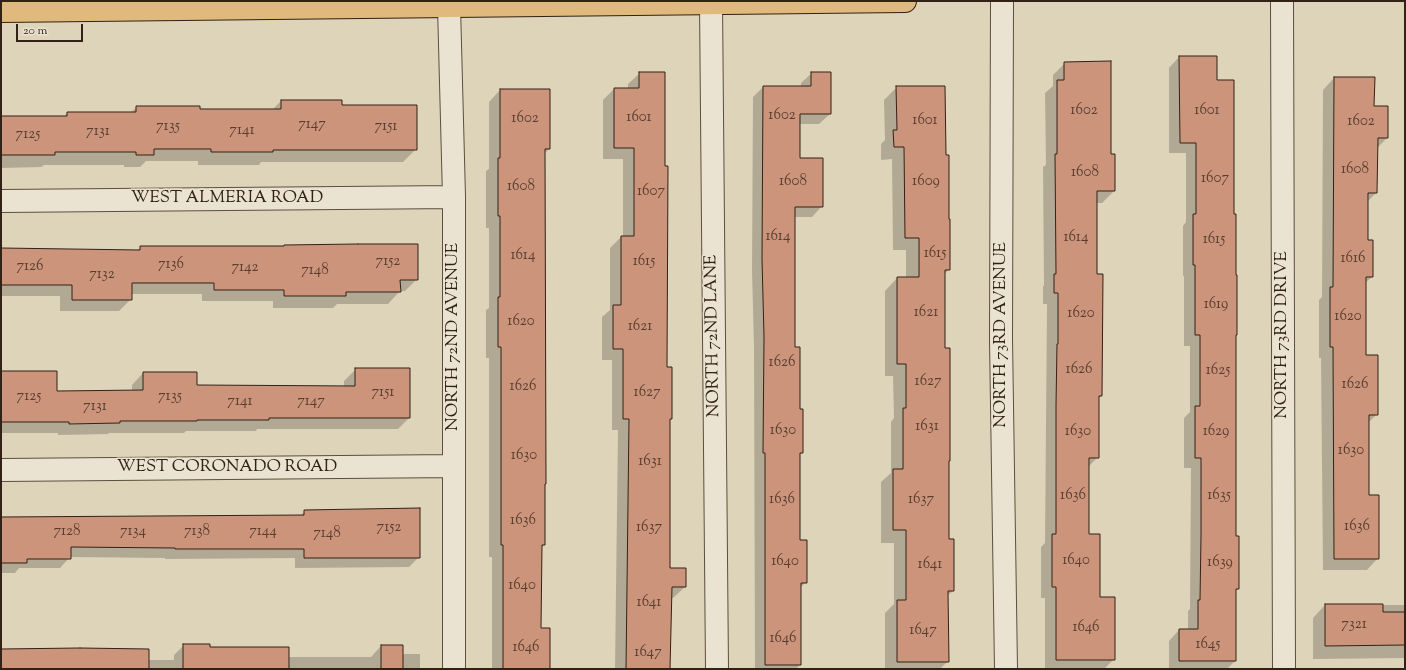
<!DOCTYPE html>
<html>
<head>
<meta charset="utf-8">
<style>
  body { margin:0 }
  #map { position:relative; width:1406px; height:670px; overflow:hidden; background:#ded4b9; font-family:"Sorts Mill Goudy",serif }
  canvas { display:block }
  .frame { position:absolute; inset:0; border:2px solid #322115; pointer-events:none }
  .scale { position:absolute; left:16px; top:24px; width:67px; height:18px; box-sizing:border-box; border:2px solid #322115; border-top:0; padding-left:5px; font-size:12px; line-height:14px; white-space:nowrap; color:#322115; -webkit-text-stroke:3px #eae3d2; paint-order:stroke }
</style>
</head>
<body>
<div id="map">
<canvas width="1406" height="670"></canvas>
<div class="frame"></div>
<div class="scale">20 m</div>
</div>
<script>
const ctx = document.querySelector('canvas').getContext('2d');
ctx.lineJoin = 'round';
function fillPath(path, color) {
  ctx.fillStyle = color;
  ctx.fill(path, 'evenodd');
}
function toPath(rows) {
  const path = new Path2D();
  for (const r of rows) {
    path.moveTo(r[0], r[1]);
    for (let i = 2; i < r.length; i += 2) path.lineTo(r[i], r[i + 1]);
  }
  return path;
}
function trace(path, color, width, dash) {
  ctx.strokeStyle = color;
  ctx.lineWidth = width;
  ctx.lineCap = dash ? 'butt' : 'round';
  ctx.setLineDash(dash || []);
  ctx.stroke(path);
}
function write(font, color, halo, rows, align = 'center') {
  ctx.font = font + ' "Sorts Mill Goudy",serif';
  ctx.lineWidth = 3;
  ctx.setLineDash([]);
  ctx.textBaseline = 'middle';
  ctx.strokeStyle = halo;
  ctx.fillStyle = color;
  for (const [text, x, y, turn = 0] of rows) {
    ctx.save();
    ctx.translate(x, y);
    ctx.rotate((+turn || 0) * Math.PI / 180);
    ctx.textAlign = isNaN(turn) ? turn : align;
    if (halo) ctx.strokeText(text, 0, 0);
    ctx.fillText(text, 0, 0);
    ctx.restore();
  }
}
const shadow = toPath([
  [1179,57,1216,81,1233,215,1236,335,1235,337,1235,537,1238,588,1235,591,1235,661,1227,669,1169,669,1169,641,1179,630,1188,630,1188,611,1190,609,1191,468,1184,468,1184,418,1190,412,1190,346,1184,346,1184,276,1183,276,1183,226,1186,222,1186,153,1169,153,1169,68],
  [1065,63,1110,155,1114,191,1102,203,1096,203,1096,275,1101,396,1098,398,1098,457,1088,467,1088,536,1099,598,1114,659,1104,669,1045,669,1045,598,1041,598,1041,547,1045,543,1047,304,1043,304,1043,287,1044,285,1043,167,1046,165,1045,93,1053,86,1053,75],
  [640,73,666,368,669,420,669,569,685,587,673,598,671,598,669,669,615,669,618,430,612,430,612,360,602,360,602,317,610,310,610,248,621,237,623,237,623,159,603,159,603,100,614,89,628,89,628,84],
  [812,73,830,114,819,124,799,124,799,159,822,206,812,217,794,217,794,348,802,453,799,455,799,541,806,582,800,588,800,665,796,669,755,669,754,348,752,270,753,97,763,87,801,87,801,83],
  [1334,78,1373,107,1387,138,1377,148,1376,193,1367,202,1367,241,1372,277,1365,283,1365,356,1377,414,1368,423,1368,496,1378,558,1367,570,1323,570,1321,358,1319,358,1319,300,1322,297,1323,90],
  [897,87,945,156,949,269,944,275,944,349,949,461,948,463,948,540,953,591,947,596,948,661,940,669,885,669,885,613,894,604,894,543,881,543,881,482,891,473,891,422,894,418,893,376,885,376,885,291,897,278,906,278,906,250,893,250,892,159,881,160,881,144,885,140,884,100],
  [500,90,549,149,544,154,544,545,541,548,540,629,549,669,492,669,492,557,489,557,489,358,486,358,486,310,489,308,489,228,486,228,486,171,489,169,489,102],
  [281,101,341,106,416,149,403,162,261,162,259,165,198,165,198,161,146,161,140,167,124,167,124,165,44,165,41,167,1,168,1,117,64,117,67,113,130,113,137,107,199,110,272,110],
  [141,247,417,279,405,291,400,291,388,304,337,304,333,308,273,308,273,301,202,301,202,294,131,294,131,299,119,311,60,311,60,296,1,296,1,249,137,251],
  [356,369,409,418,398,429,257,429,256,431,186,431,184,433,109,433,108,434,58,435,58,433,1,433,1,372,56,392,132,391,132,385,143,373,196,386,344,387,344,381],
  [305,511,419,557,409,567,295,568,295,558,165,559,165,558,70,557,60,568,19,568,15,573,1,573,1,518,300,516],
  [1325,605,1405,605,1405,658,1313,659,1313,618],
  [184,645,288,657,371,657,381,646,402,646,402,654,420,654,420,669,1,669,1,649,148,660,174,660,174,655]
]);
const building = toPath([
  [1179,56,1217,56,1217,80,1234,80,1234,214,1236,214,1236,275,1237,275,1237,335,1236,335,1236,536,1239,536,1239,589,1236,589,1236,661,1179,661,1179,629,1198,629,1198,600,1200,600,1201,536,1201,458,1195,458,1195,406,1200,406,1200,335,1195,335,1195,265,1193,265,1193,214,1196,214,1196,143,1180,143,1179,56],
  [1111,61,1111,154,1115,154,1115,191,1097,191,1097,274,1103,274,1102,396,1099,396,1099,458,1089,458,1089,534,1100,534,1100,597,1115,597,1115,660,1056,660,1056,587,1052,587,1052,534,1056,534,1056,405,1057,344,1058,344,1058,293,1054,293,1054,274,1056,274,1055,154,1057,154,1057,80,1064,80,1064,62,1111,61],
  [639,72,665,72,665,166,668,166,667,367,672,367,672,419,670,419,670,568,686,568,686,587,672,587,670,669,626,669,629,419,623,419,623,349,613,349,613,305,621,305,621,236,634,236,634,148,614,148,614,88,639,88,639,72],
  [811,72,831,72,831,114,800,114,800,158,823,158,823,207,795,207,795,347,800,347,800,409,803,409,803,453,800,453,800,540,807,540,807,583,801,583,801,665,765,665,765,453,763,453,764,337,762,259,763,86,811,86,811,72],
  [1334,77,1375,77,1374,106,1388,106,1388,138,1378,138,1377,193,1368,193,1368,240,1373,240,1373,277,1366,277,1366,355,1378,355,1378,415,1369,415,1369,495,1379,495,1379,559,1334,559,1333,347,1330,347,1330,287,1333,287,1334,77],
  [896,86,945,86,946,155,949,155,949,219,950,219,950,270,945,270,945,348,950,348,950,461,949,461,949,539,954,539,954,591,948,591,949,662,897,662,897,600,906,600,906,530,893,530,893,469,903,469,903,408,906,408,906,364,897,364,897,277,919,277,919,238,905,238,904,147,894,147,893,130,897,130,896,86],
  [500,89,550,89,550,149,545,149,546,484,545,484,545,545,542,545,541,628,550,628,550,669,503,669,503,545,501,545,501,347,498,347,498,297,500,297,500,216,498,216,498,158,500,158,500,89],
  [281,100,342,100,342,105,417,105,417,150,273,150,273,152,211,152,211,149,154,149,154,155,136,155,136,152,55,152,55,155,1,155,1,116,67,116,67,112,136,112,136,106,200,106,200,109,281,109,281,100],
  [358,244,418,244,418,280,400,280,401,292,346,292,346,296,284,296,284,290,214,290,214,283,132,283,132,300,72,300,72,285,1,285,1,248,140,250,140,246,284,246,284,245,358,244],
  [355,368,410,368,410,418,269,418,269,420,197,420,197,421,120,421,120,423,69,424,69,422,1,422,1,371,57,371,57,391,143,390,143,372,197,372,197,385,355,386,355,368],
  [420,508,420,558,304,558,304,549,175,549,175,548,71,547,71,559,27,559,27,563,1,563,1,517,304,515,304,510,420,508],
  [1325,604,1383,604,1383,612,1405,612,1405,645,1325,646,1325,604],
  [183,644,210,644,210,647,289,647,289,669,183,669,183,644],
  [381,645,403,645,403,669,381,669,381,645],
  [80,648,149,649,149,669,1,669,1,649,80,648]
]);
const street = toPath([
  [1002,1,1001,339,1006,669],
  [1282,1,1284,669],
  [711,3,717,669],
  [449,6,454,197,454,669],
  [1,201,454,197],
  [1,470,454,466]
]);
const primary = toPath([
  [1,11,905,1]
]);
const numberNames = [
  ["1602",1084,111],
  ["1601",1207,111],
  ["1602",782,116],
  ["1601",639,118],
  ["1602",525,119],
  ["1601",925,121],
  ["1602",1361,122],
  ["7147",312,125],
  ["7135",168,127],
  ["7151",386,127],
  ["7141",242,131],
  ["7131",98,132],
  ["7125",28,135],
  ["1608",1355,170],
  ["1608",1085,173],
  ["1607",1215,179],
  ["1608",793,182],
  ["1609",926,182],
  ["1608",521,187],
  ["1607",651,192],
  ["1614",778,237],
  ["1614",1076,238],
  ["1615",1214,240],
  ["1615",935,254],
  ["1614",523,256],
  ["1616",1353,259],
  ["7152",388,262],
  ["1615",644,262],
  ["7136",171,265],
  ["7126",30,267],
  ["7142",245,268],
  ["7148",315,271],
  ["7132",102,275],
  ["1619",1216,305],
  ["1621",926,313],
  ["1620",1081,314],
  ["1620",1348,317],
  ["1620",521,322],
  ["1621",640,327],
  ["1626",782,363],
  ["1626",1079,370],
  ["1625",1218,371],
  ["1627",928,382],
  ["1626",1355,385],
  ["1626",523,387],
  ["7151",383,393],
  ["1627",647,393],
  ["7125",29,397],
  ["7135",170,397],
  ["7141",240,402],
  ["7147",311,402],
  ["7131",95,407],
  ["1631",927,427],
  ["1630",783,431],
  ["1630",1078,432],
  ["1629",1216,432],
  ["1630",1351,451],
  ["1630",524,456],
  ["1631",650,462],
  ["1636",1073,496],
  ["1635",1219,496],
  ["1636",782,500],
  ["1637",921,500],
  ["1636",523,521],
  ["1636",1357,527],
  ["7152",389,528],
  ["1637",649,528],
  ["7128",67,532],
  ["7134",133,532],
  ["7138",197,532],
  ["7144",263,532],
  ["7148",327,534],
  ["1640",1076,561],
  ["1640",785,562],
  ["1639",1220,563],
  ["1641",930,565],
  ["1640",522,586],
  ["1641",649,603],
  ["7321",1354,625],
  ["1646",1086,628],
  ["1647",923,631],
  ["1646",783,639],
  ["1645",1208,645],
  ["1646",526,648],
  ["1647",648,653]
];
const streetNames = [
  ["WEST ALMERIA ROAD",227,199],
  ["NORTH 73RD AVENUE",1002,335,-90],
  ["NORTH 73RD DRIVE",1283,335,-90],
  ["NORTH 72ND LANE",714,336,-91],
  ["NORTH 72ND AVENUE",454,337,-90],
  ["WEST CORONADO ROAD",227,468]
];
fillPath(shadow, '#0003');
fillPath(building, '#cd947c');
trace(building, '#322115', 1);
trace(street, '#5d4e3e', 24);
trace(primary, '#322115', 24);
trace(street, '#eae3d2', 22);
trace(primary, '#dfba7c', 22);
write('15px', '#593e2f', null, numberNames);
write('17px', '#322115', '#eae3d2', streetNames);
</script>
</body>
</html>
